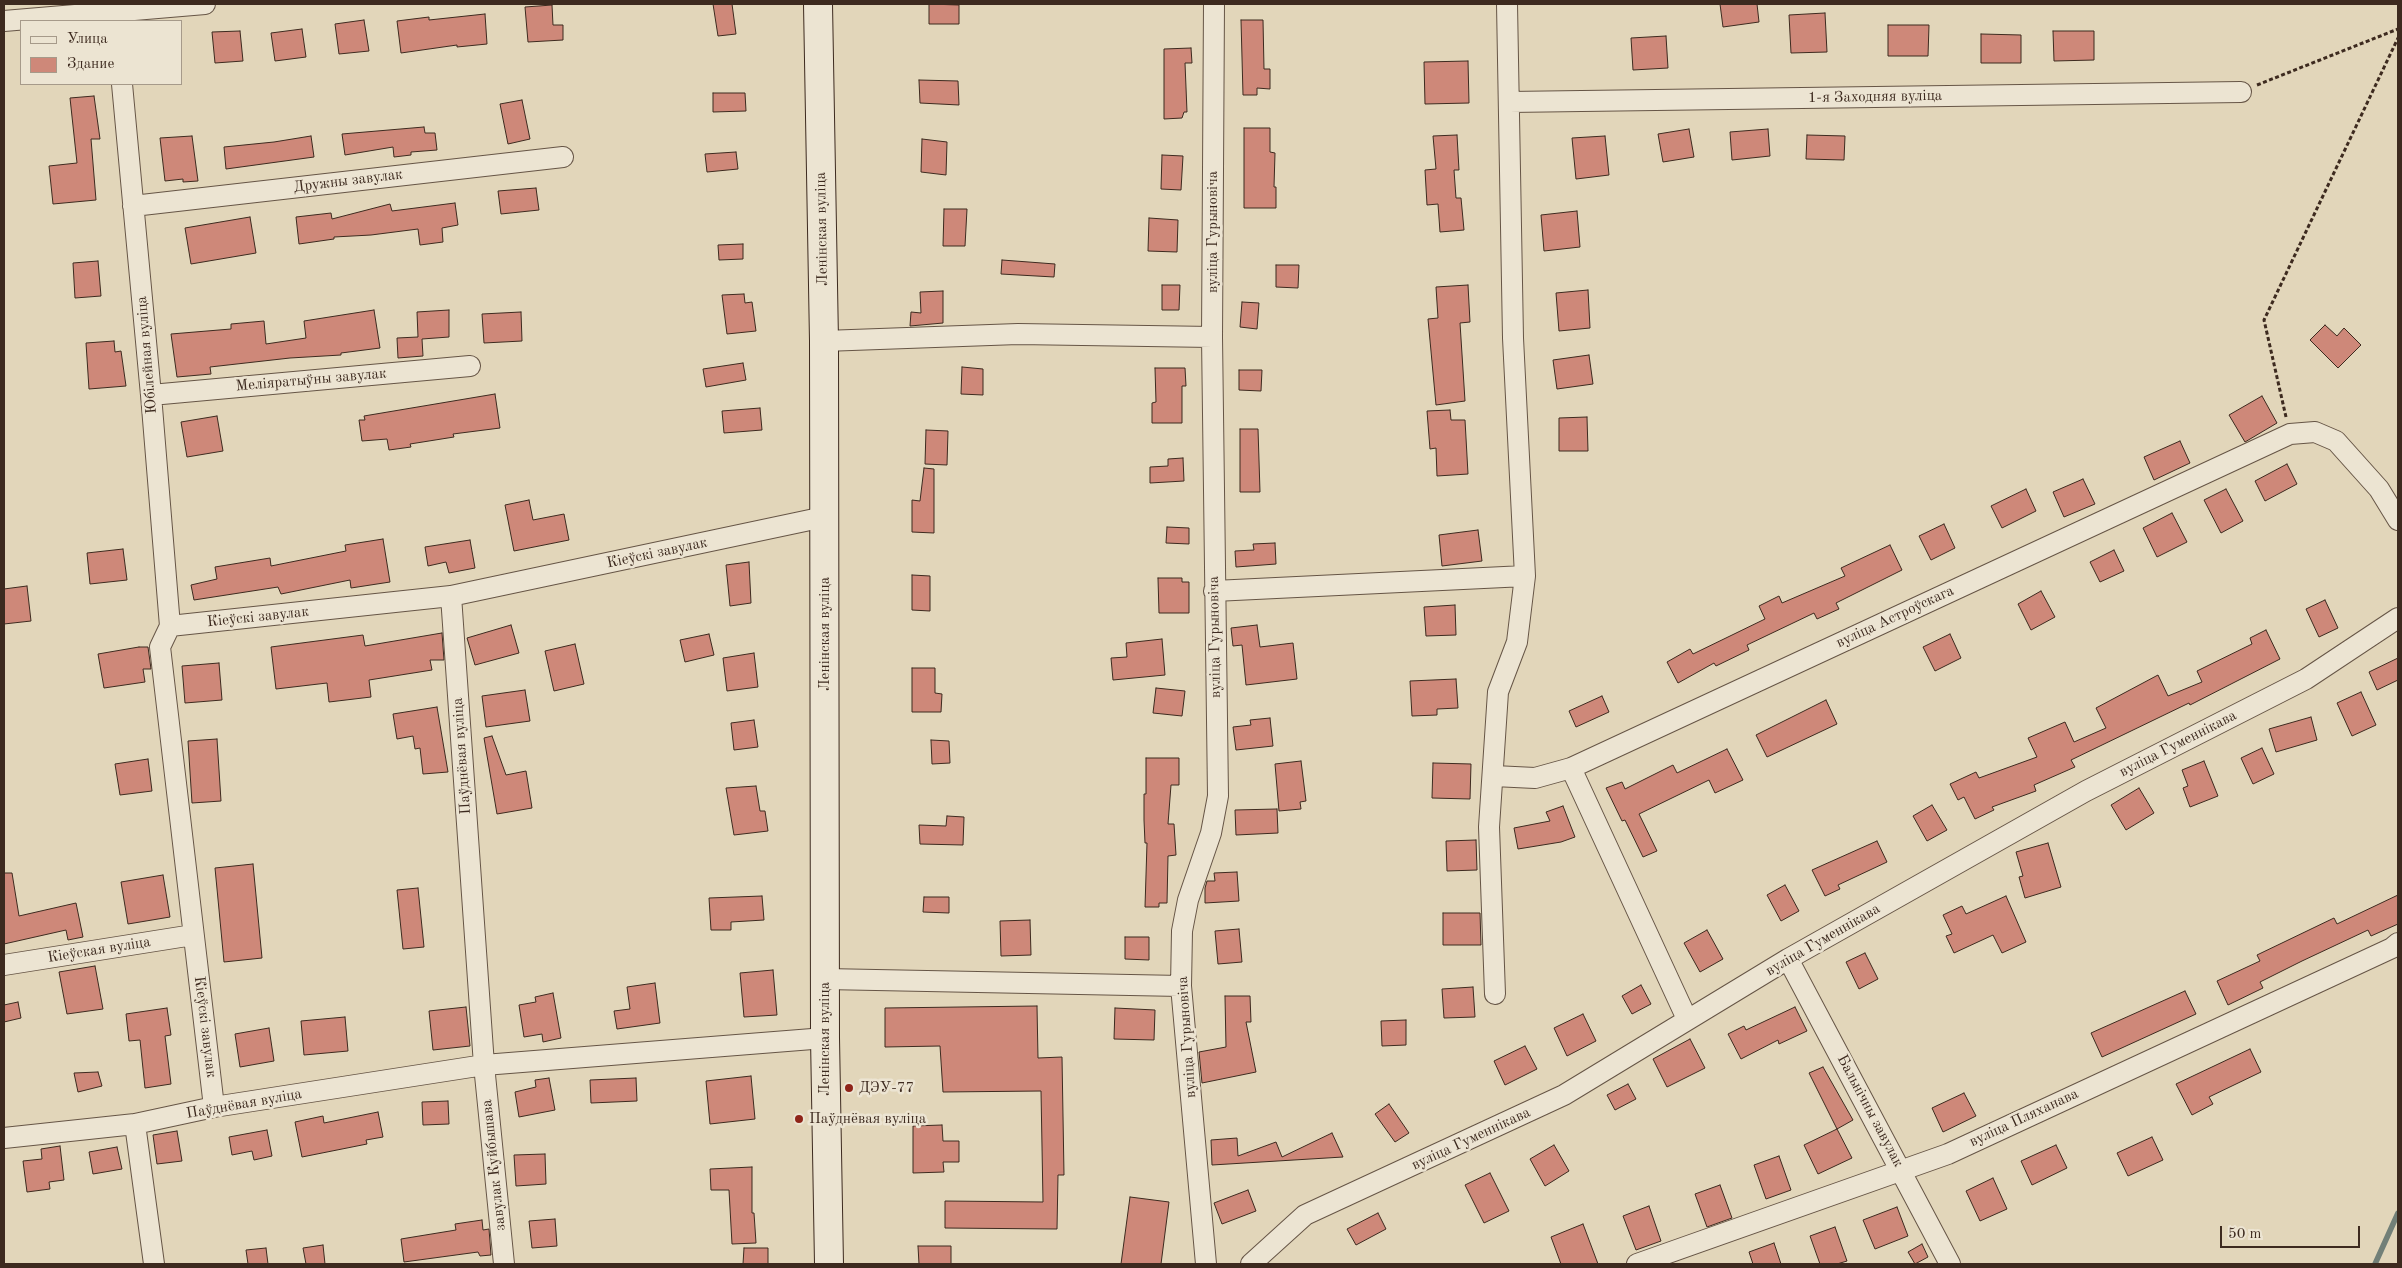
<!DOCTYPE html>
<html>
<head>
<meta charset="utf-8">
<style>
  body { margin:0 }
  #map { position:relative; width:2402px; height:1268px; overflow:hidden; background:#e2d6ba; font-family:"Old Standard TT",serif }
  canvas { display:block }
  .frame { position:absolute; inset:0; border:5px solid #3d2a1f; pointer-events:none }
  .legend { position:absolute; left:20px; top:20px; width:162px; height:65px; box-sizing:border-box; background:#ece4d2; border:1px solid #a69a8a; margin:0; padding:6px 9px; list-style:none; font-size:15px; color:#3d2a1f }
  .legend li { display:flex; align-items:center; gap:10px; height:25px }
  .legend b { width:25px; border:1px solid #a69a8a }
  .scale { position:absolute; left:2220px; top:1226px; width:140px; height:22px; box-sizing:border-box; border:2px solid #3d2a1f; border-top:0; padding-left:6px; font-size:15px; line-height:18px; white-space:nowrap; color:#3d2a1f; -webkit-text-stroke:4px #ece4d2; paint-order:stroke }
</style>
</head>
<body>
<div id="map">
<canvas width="2402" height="1268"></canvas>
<div class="frame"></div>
<ul class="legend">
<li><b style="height:6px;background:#ece4d2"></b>Улица</li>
<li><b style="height:14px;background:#ce8879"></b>Здание</li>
</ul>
<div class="scale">50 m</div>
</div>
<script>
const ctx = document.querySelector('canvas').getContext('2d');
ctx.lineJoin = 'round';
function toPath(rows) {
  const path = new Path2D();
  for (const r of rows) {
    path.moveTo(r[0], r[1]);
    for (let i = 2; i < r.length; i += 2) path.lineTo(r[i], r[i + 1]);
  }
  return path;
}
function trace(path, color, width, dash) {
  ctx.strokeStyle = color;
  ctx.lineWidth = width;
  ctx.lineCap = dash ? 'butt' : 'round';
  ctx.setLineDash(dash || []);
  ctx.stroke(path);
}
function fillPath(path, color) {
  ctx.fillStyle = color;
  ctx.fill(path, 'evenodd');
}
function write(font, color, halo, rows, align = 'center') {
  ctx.font = font + ' "Old Standard TT",serif';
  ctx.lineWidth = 5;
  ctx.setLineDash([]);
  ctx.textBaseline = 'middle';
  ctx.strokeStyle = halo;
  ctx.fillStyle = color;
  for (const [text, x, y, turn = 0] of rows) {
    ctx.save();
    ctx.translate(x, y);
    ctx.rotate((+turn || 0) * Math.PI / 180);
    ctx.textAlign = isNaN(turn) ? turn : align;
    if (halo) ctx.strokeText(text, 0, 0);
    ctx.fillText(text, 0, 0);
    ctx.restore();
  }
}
const stream = toPath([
  [2375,1264,2398,1213]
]);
const building = toPath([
  [713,4,732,4,736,34,718,36,713,4],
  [929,4,959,5,959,24,929,24,929,4],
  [1720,4,1757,4,1759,22,1723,27,1720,4],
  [552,5,553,25,563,25,563,40,528,42,525,7,552,5],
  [1825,13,1827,52,1791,53,1789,15,1825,13],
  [485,14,487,44,457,47,457,45,401,53,397,21,429,17,429,20,485,14],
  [364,20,369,51,339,54,335,24,364,20],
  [1241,20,1263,20,1264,69,1270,69,1270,89,1257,88,1257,95,1243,95,1241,20],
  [1888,25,1929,25,1928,56,1888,56,1888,25],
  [302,29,306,57,275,61,271,33,302,29],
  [240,31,243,61,215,63,212,32,240,31],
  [2053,31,2094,31,2094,60,2054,61,2053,31],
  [1981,34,2021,35,2021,63,1981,63,1981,34],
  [1666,36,1668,68,1633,70,1631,38,1666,36],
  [1191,48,1192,63,1185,63,1187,112,1184,112,1182,118,1164,119,1164,49,1191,48],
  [1468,61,1469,103,1425,104,1424,62,1468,61],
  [919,80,958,81,959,105,920,103,919,80],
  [713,93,745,93,746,111,713,112,713,93],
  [94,96,100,139,91,139,96,200,53,204,49,166,77,163,70,98,94,96],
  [522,100,530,139,508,144,500,104,522,100],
  [424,127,425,133,435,133,437,150,411,152,411,155,394,157,393,147,345,155,342,134,424,127],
  [1244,128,1270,128,1270,152,1275,153,1274,187,1276,187,1276,208,1244,208,1244,128],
  [1689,129,1694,157,1663,162,1658,134,1689,129],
  [1768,129,1770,156,1732,160,1730,132,1768,129],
  [1457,135,1459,170,1454,170,1456,198,1461,198,1464,230,1440,232,1438,204,1427,205,1425,170,1436,169,1433,136,1457,135],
  [1807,135,1845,136,1844,160,1806,159,1807,135],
  [192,136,198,181,183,182,183,179,165,181,160,138,192,136],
  [311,136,314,157,226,169,224,147,274,142,311,136],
  [1605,136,1609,175,1576,179,1572,138,1605,136],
  [922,139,947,142,946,175,921,172,922,139],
  [736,152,738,169,707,172,705,154,736,152],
  [1162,155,1183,156,1181,190,1161,189,1162,155],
  [536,188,539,210,501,214,498,191,536,188],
  [455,203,458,225,442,228,443,242,420,245,418,229,371,235,334,237,334,239,299,244,296,217,331,213,332,219,390,204,392,211,455,203],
  [944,209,967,209,965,246,943,246,944,209],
  [1577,211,1580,247,1544,251,1541,215,1577,211],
  [250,217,256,253,191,264,185,228,250,217],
  [1149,218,1178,220,1177,252,1148,251,1149,218],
  [743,244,743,259,719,260,718,245,743,244],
  [1002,260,1055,264,1054,277,1001,274,1002,260],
  [98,261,101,296,75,298,73,263,98,261],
  [1276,265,1299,265,1298,288,1276,287,1276,265],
  [1162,285,1180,285,1179,310,1162,310,1162,285],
  [1468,285,1470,322,1460,323,1465,401,1436,405,1428,319,1438,318,1436,287,1468,285],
  [1588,290,1590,328,1559,331,1556,293,1588,290],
  [943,291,943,323,910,326,911,312,921,313,920,292,943,291],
  [744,294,745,303,752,302,756,331,727,334,722,295,744,294],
  [1242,302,1259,303,1257,329,1240,327,1242,302],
  [374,310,380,348,341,353,341,355,290,358,210,367,211,374,177,377,171,334,231,329,231,324,264,321,266,344,306,338,304,321,374,310],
  [449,310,449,337,422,339,423,356,398,358,397,338,418,337,417,312,449,310],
  [521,312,522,341,484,343,482,314,521,312],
  [2325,325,2337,336,2344,328,2361,345,2338,368,2310,340,2325,325],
  [114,341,115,352,121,351,126,386,89,389,86,343,114,341],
  [1589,355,1593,384,1557,389,1553,360,1589,355],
  [743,363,746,380,706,387,703,369,743,363],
  [962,367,983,369,983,395,961,394,962,367],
  [1155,368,1185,368,1186,386,1182,386,1182,423,1152,423,1152,403,1156,402,1155,368],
  [1239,370,1262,370,1261,391,1239,390,1239,370],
  [495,394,500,428,453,434,454,437,410,444,411,447,389,450,387,439,362,441,359,420,365,420,364,416,495,394],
  [2262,396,2277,423,2245,442,2229,415,2262,396],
  [760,408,762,430,724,433,722,411,760,408],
  [1450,410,1451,420,1465,420,1468,474,1437,476,1436,448,1430,449,1427,411,1450,410],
  [217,416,223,451,187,457,181,422,217,416],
  [1587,417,1588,451,1559,451,1559,418,1587,417],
  [1240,429,1258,429,1260,492,1240,492,1240,429],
  [926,430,948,431,947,465,925,464,926,430],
  [2180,441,2190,463,2154,480,2144,457,2180,441],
  [1183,458,1184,481,1150,483,1150,467,1168,466,1168,459,1183,458],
  [2287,464,2297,484,2265,501,2255,481,2287,464],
  [924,468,934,469,934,533,912,532,912,500,920,501,924,468],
  [2083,479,2095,504,2064,517,2053,492,2083,479],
  [2026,489,2036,511,2002,528,1991,506,2026,489],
  [2226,489,2243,521,2221,533,2204,500,2226,489],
  [529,500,533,520,564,514,569,540,514,551,505,505,529,500],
  [2172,513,2187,542,2157,557,2143,528,2172,513],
  [1944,524,1955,548,1931,560,1919,536,1944,524],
  [1167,527,1189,528,1189,544,1166,543,1167,527],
  [1478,530,1482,561,1442,566,1439,535,1478,530],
  [383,539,390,582,351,588,350,580,281,594,278,587,194,600,191,585,217,579,215,567,270,558,271,566,346,551,345,545,383,539],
  [470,540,475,568,449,573,446,562,428,566,425,547,470,540],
  [1275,543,1276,564,1236,567,1235,551,1254,550,1253,544,1275,543],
  [1890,545,1902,570,1836,603,1839,609,1817,619,1814,613,1747,645,1749,650,1716,666,1714,663,1678,683,1667,662,1690,649,1693,654,1765,619,1759,606,1779,596,1782,603,1845,576,1841,568,1890,545],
  [123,549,127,580,90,584,87,553,123,549],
  [2114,550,2124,571,2100,582,2090,562,2114,550],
  [749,562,751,603,730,606,726,565,749,562],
  [912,575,930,576,930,611,912,610,912,575],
  [1158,578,1182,578,1182,582,1189,582,1189,613,1159,613,1158,578],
  [27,586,31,621,4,624,4,589,27,586],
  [2041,591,2055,617,2031,630,2018,604,2041,591],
  [2325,600,2338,628,2319,637,2306,609,2325,600],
  [1455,605,1456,635,1426,636,1424,607,1455,605],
  [511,625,519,653,475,665,467,638,511,625],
  [1257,625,1260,647,1293,643,1297,679,1246,685,1242,645,1233,646,1231,628,1257,625],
  [2266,630,2280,659,2190,705,2189,703,2071,760,2075,767,2034,785,2036,791,1992,807,1994,810,1975,819,1964,797,1958,800,1950,784,1976,772,1979,778,2037,757,2028,738,2065,722,2074,742,2106,728,2096,708,2158,675,2168,696,2202,682,2197,671,2252,644,2250,638,2266,630],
  [442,633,444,660,430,660,432,670,369,680,371,697,329,702,327,683,276,689,271,647,363,635,365,646,442,633],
  [709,634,714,655,685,662,680,640,709,634],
  [1950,634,1961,658,1935,671,1923,647,1950,634],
  [1162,639,1165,675,1113,680,1111,658,1127,657,1126,643,1162,639],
  [575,644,584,684,554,691,545,651,575,644],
  [139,647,148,647,151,669,143,669,145,682,104,688,98,654,139,647],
  [754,653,758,687,727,691,723,658,754,653],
  [2398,658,2398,680,2377,690,2369,672,2398,658],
  [219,663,222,700,185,703,182,666,219,663],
  [912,668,935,668,935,693,942,694,941,712,912,712,912,668],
  [1456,679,1458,708,1437,709,1437,715,1412,716,1410,681,1456,679],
  [1156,688,1185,691,1182,716,1153,713,1156,688],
  [525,690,530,721,486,727,482,696,525,690],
  [2361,692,2376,725,2352,736,2337,703,2361,692],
  [1602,696,1609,712,1576,727,1569,711,1602,696],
  [1826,700,1837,724,1767,757,1756,735,1826,700],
  [437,707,448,772,423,774,420,748,415,749,413,736,397,739,393,714,437,707],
  [2311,717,2317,740,2276,752,2269,729,2311,717],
  [1270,718,1273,746,1236,750,1233,727,1251,725,1250,720,1270,718],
  [754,720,758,747,734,750,731,723,754,720],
  [492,736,506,775,526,771,532,808,497,814,484,738,492,736],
  [217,739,221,801,192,803,188,741,217,739],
  [931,740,949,741,950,763,932,764,931,740],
  [2262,748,2274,774,2253,784,2241,758,2262,748],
  [1727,749,1743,780,1715,793,1709,780,1639,814,1657,851,1643,857,1625,820,1622,821,1606,788,1622,782,1625,789,1673,765,1677,773,1727,749],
  [1146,758,1179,758,1179,785,1171,785,1168,824,1174,824,1176,855,1168,856,1167,903,1159,903,1159,907,1145,907,1147,843,1145,843,1144,820,1144,794,1146,794,1146,758],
  [148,759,152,791,120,795,115,764,148,759],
  [1301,761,1306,801,1300,802,1301,809,1279,811,1275,764,1301,761],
  [2204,761,2218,796,2190,807,2183,788,2188,786,2182,770,2204,761],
  [1433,763,1471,764,1470,799,1432,798,1433,763],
  [756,786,760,811,765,811,768,831,734,835,726,788,756,786],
  [2139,788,2154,813,2126,830,2111,805,2139,788],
  [1932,805,1947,830,1927,841,1913,816,1932,805],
  [1563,806,1575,837,1561,842,1518,849,1514,828,1550,821,1546,812,1563,806],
  [1277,809,1278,833,1236,835,1235,810,1277,809],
  [947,816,964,817,963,845,920,844,919,825,946,826,947,816],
  [1476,840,1477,870,1447,871,1446,841,1476,840],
  [1877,841,1887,862,1838,885,1840,889,1825,896,1812,870,1877,841],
  [2048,843,2061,887,2025,898,2019,877,2023,876,2016,852,2048,843],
  [253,864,262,958,224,962,215,868,253,864],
  [1237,872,1239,901,1205,903,1205,888,1207,881,1215,881,1214,873,1237,872],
  [4,873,12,873,19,916,76,903,83,937,68,940,66,930,4,944,4,873],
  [163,875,170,917,128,924,121,882,163,875],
  [1785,885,1799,911,1781,921,1767,895,1785,885],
  [418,888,424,947,403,949,397,890,418,888],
  [2398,895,2398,924,2371,936,2368,930,2302,961,2260,982,2263,988,2228,1005,2217,981,2260,961,2257,955,2334,918,2337,924,2398,895],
  [762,896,764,920,731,922,731,930,711,930,709,898,762,896],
  [2006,896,2026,942,2002,953,1993,935,1954,953,1946,936,1952,934,1943,915,1962,906,1966,914,2006,896],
  [924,897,949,897,949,913,923,912,924,897],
  [1443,913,1480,913,1481,945,1443,945,1443,913],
  [1030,920,1031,955,1001,956,1000,921,1030,920],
  [1239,929,1242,962,1218,964,1215,931,1239,929],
  [1707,930,1723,959,1700,972,1684,943,1707,930],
  [1125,937,1149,937,1149,960,1125,959,1125,937],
  [1865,953,1878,979,1859,989,1846,962,1865,953],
  [95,966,103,1009,67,1014,59,972,95,966],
  [773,970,777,1015,744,1017,740,973,773,970],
  [655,983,660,1023,617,1029,614,1011,630,1009,627,987,655,983],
  [1641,985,1651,1004,1632,1014,1622,996,1641,985],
  [1473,987,1475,1017,1444,1018,1442,989,1473,987],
  [2185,991,2196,1014,2102,1057,2091,1033,2185,991],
  [553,993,561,1038,543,1042,542,1034,524,1037,519,1005,536,1002,535,997,553,993],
  [1225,996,1250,996,1251,1022,1246,1022,1256,1072,1202,1083,1199,1052,1226,1047,1225,996],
  [18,1002,21,1018,4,1022,4,1005,18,1002],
  [1037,1006,1038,1058,1062,1057,1064,1175,1058,1175,1057,1229,945,1228,945,1201,1043,1202,1041,1091,943,1092,940,1046,885,1047,885,1008,1037,1006],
  [466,1007,470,1046,433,1050,429,1011,466,1007],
  [1795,1007,1807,1031,1779,1044,1778,1040,1741,1059,1728,1034,1744,1026,1746,1030,1795,1007],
  [167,1008,171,1035,165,1036,171,1084,145,1088,140,1040,129,1041,126,1014,167,1008],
  [1115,1008,1155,1010,1154,1040,1114,1039,1115,1008],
  [1583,1014,1596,1041,1567,1056,1554,1028,1583,1014],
  [345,1017,348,1051,304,1055,301,1021,345,1017],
  [1406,1020,1406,1045,1382,1046,1381,1021,1406,1020],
  [269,1028,274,1061,240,1067,235,1034,269,1028],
  [1690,1039,1705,1068,1667,1087,1653,1059,1690,1039],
  [1525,1046,1537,1069,1505,1085,1494,1061,1525,1046],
  [2250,1049,2261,1072,2209,1097,2213,1104,2192,1115,2176,1084,2250,1049],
  [1823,1067,1853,1120,1837,1129,1809,1073,1823,1067],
  [98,1072,102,1086,78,1092,74,1073,98,1072],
  [751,1076,755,1119,710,1124,706,1081,751,1076],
  [549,1078,555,1110,519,1117,515,1092,536,1087,535,1080,549,1078],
  [636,1078,637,1101,591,1103,590,1080,636,1078],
  [1628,1084,1636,1099,1615,1110,1607,1095,1628,1084],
  [1964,1093,1976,1116,1943,1132,1932,1108,1964,1093],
  [448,1101,449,1124,423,1125,422,1102,448,1101],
  [1389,1104,1409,1133,1395,1142,1375,1114,1389,1104],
  [378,1112,383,1137,366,1140,367,1144,302,1157,295,1122,323,1116,324,1123,378,1112],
  [942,1125,943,1141,959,1141,959,1162,943,1162,944,1172,913,1173,913,1126,942,1125],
  [1837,1129,1852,1158,1818,1174,1804,1145,1837,1129],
  [267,1130,272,1156,254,1160,252,1151,232,1155,229,1137,267,1130],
  [177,1131,182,1161,157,1164,153,1135,177,1131],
  [1332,1133,1343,1157,1212,1165,1211,1140,1237,1138,1238,1156,1276,1142,1282,1157,1332,1133],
  [2152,1137,2163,1160,2128,1176,2117,1153,2152,1137],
  [1554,1145,1569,1171,1545,1186,1530,1159,1554,1145],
  [2056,1145,2067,1168,2032,1185,2021,1161,2056,1145],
  [60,1146,64,1180,49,1182,50,1189,27,1192,23,1161,42,1159,41,1149,60,1146],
  [117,1147,122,1169,93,1174,89,1152,117,1147],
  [545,1154,546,1184,516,1186,514,1155,545,1154],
  [1779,1156,1791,1190,1766,1199,1754,1165,1779,1156],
  [752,1167,752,1213,754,1213,756,1243,732,1244,729,1190,711,1190,710,1169,752,1167],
  [1490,1173,1509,1211,1484,1223,1465,1185,1490,1173],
  [1993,1178,2007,1209,1980,1221,1966,1191,1993,1178],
  [1720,1185,1732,1218,1707,1227,1695,1194,1720,1185],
  [1248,1190,1256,1211,1222,1224,1214,1203,1248,1190],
  [1130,1197,1169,1202,1161,1264,1121,1264,1130,1197],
  [1649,1206,1661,1241,1636,1250,1623,1216,1649,1206],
  [1897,1207,1908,1236,1875,1249,1863,1220,1897,1207],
  [1378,1213,1386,1229,1356,1245,1347,1229,1378,1213],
  [555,1219,557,1246,532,1248,529,1221,555,1219],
  [482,1220,483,1230,489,1229,491,1255,480,1256,478,1252,404,1262,401,1239,456,1230,455,1224,482,1220],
  [1583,1224,1598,1264,1561,1264,1551,1237,1583,1224],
  [1835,1227,1847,1261,1837,1264,1820,1264,1810,1236,1835,1227],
  [1774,1243,1781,1264,1753,1264,1749,1252,1774,1243],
  [1922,1244,1928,1257,1915,1264,1908,1252,1922,1244],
  [323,1245,325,1264,306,1264,303,1248,323,1245],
  [918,1246,951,1246,951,1264,919,1264,918,1246],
  [266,1248,268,1264,248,1264,246,1250,266,1248],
  [744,1248,768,1248,768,1264,743,1264,744,1248]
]);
const path = toPath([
  [2257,85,2398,29],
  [2286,417,2264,320,2398,38]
]);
const minor = toPath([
  [4,21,205,4],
  [122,84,151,395,170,626],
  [1509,102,2241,92],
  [133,206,563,157],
  [824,341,1018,334,1212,337],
  [151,395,470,366],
  [1214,591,1525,576],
  [451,596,484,1065,504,1264],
  [1571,768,1687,1019],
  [1494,776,1535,778,1571,768,2290,434,2315,432,2336,441,2379,489,2398,520],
  [1788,959,1950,1264],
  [4,965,193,935],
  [825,979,1181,986],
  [1495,994,1489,827,1498,692,1517,642,1525,576,1513,338,1507,4],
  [214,1107,160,647,170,626,451,596,824,517],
  [135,1124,154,1264],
  [4,1138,135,1124,214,1107,484,1065,825,1038],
  [1206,1264,1181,986,1182,931,1188,900,1211,833,1218,796,1212,337,1214,4],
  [1251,1264,1305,1215,1564,1095,1788,959,2086,791,2306,679,2398,618],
  [1637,1264,1948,1154,2392,948,2398,943]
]);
const secondary = toPath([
  [818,4,824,341,825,1038,829,1264]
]);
const markers = [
  [849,1088,5,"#8f2418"],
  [799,1119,5,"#8f2418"]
];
const streetNames = [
  ["1-я Заходняя вуліца",1875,97,-1],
  ["Дружны завулак",348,181,-7],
  ["Ленінская вуліца",822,229,-91],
  ["вуліца Гурыновіча",1213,232,-90],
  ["Юбілейная вуліца",147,355,-95],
  ["Меліяратыўны завулак",311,380,-5],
  ["Кіеўскі завулак",657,553,-12],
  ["Кіеўскі завулак",258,617,-6],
  ["вуліца Астроўскага",1895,617,-25],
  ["Ленінская вуліца",825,634,-90],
  ["вуліца Гурыновіча",1215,637,-91],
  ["вуліца Гуменнікава",2178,744,-27],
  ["Паўднёвая вуліца",462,756,-94],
  ["вуліца Гуменнікава",1823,940,-30],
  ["Кіеўская вуліца",99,950,-9],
  ["Кіеўскі завулак",205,1027,83],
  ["вуліца Гурыновіча",1187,1037,-94],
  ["Ленінская вуліца",825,1039,-90],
  ["Паўднёвая вуліца",244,1104,-10],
  ["Бальнічны завулак",1870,1111,62],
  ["вуліца Пляханава",2024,1118,-25],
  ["вуліца Гуменнікава",1471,1139,-25],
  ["завулак Куйбышава",494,1165,-96]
];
const poiNames = [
  ["ДЭУ-77",859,1088],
  ["Паўднёвая вуліца",809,1119]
];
trace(stream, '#728078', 5.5);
fillPath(building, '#ce8879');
trace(building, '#3d2a1f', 1);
trace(minor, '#665546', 22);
trace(secondary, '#3d2a1f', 30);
trace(path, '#3d2a1f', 3, [4, 2.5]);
trace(minor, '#ece4d2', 20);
trace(secondary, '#ece4d2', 28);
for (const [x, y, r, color] of markers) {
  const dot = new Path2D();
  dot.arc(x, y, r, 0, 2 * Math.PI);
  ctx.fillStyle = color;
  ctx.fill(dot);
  trace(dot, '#ece4d2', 2);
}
write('15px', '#3d2a1f', '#ece4d2', streetNames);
write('15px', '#3d2a1f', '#ece4d2', poiNames, 'left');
</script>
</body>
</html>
